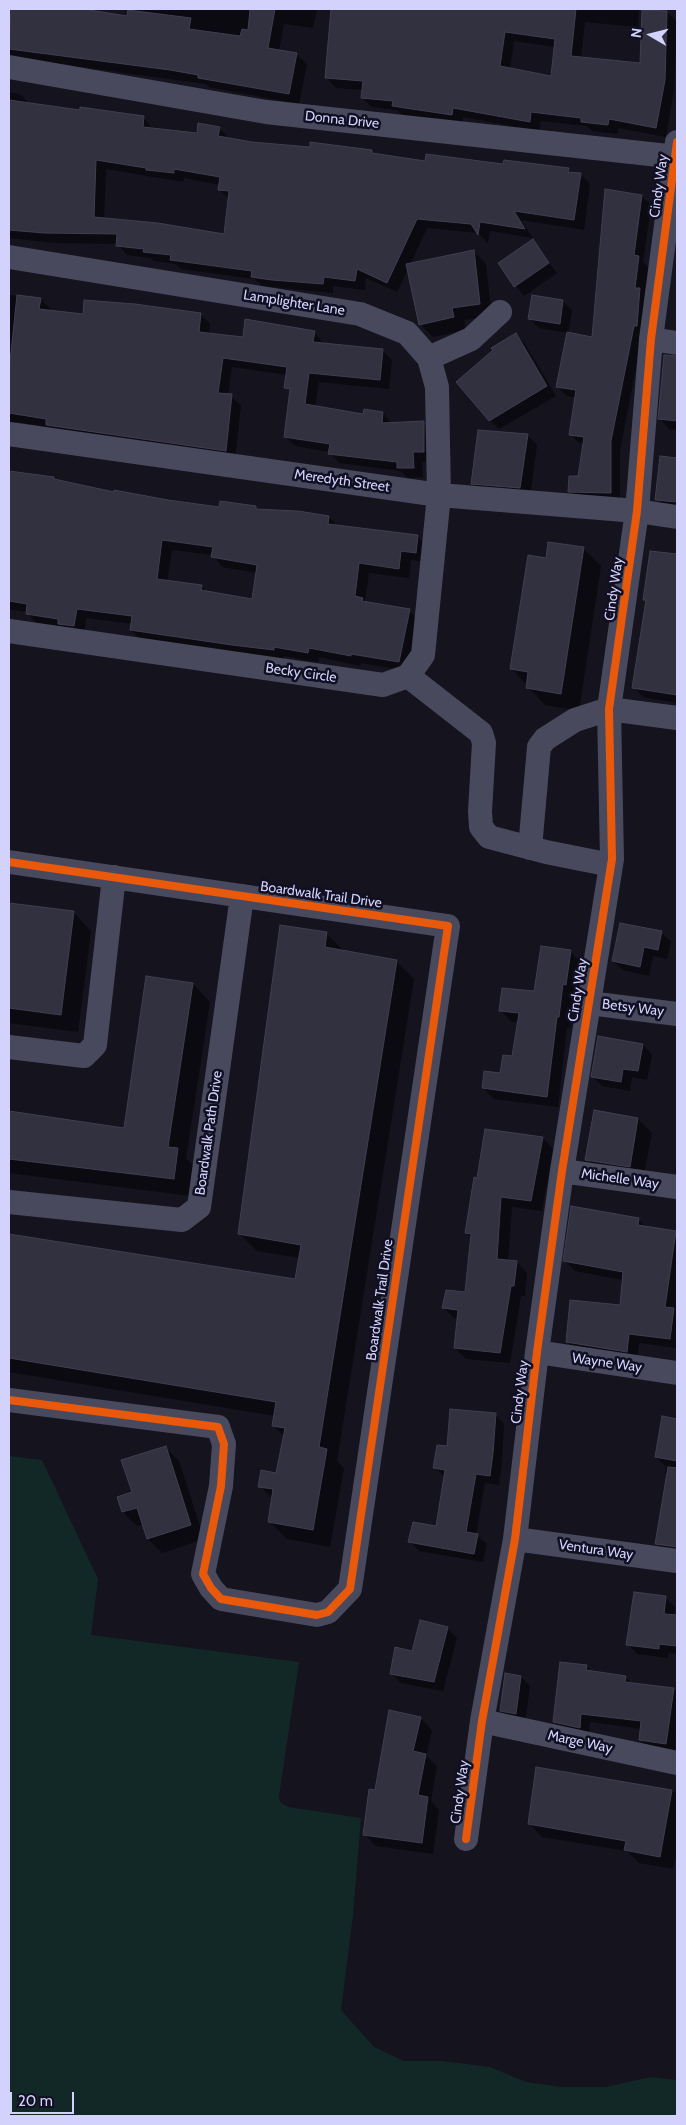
<!DOCTYPE html>
<html>
<head>
<meta charset="utf-8">
<style>
  body { margin:0 }
  #map { position:relative; width:686px; height:2125px; overflow:hidden; background:#14131e; font-family:Cabin,sans-serif }
  canvas { display:block }
  .frame { position:absolute; inset:0; border:10px solid #d3d2fc; pointer-events:none }
  .north { position:absolute; left:626px; top:10px; width:50px; height:50px; -webkit-text-stroke:4px #110f22; paint-order:stroke; rotate:278deg; font-size:14px; font-weight:700; line-height:20px; text-align:center; color:#d3d2fc }
  .north::after { content:''; display:block; margin:auto; width:18px; height:22px; background:#d3d2fc; clip-path:polygon(50% 0,100% 100%,50% 72%,0 100%) }
  .scale { position:absolute; left:10px; top:2092px; width:64px; height:22px; box-sizing:border-box; border:2px solid #d3d2fc; border-top:0; padding-left:6px; font-size:15px; line-height:18px; white-space:nowrap; color:#d3d2fc; -webkit-text-stroke:4px #110f22; paint-order:stroke }
</style>
</head>
<body>
<div id="map">
<canvas width="686" height="2125"></canvas>
<div class="frame"></div>
<div class="north">N</div>
<div class="scale">20 m</div>
</div>
<script>
const ctx = document.querySelector('canvas').getContext('2d');
ctx.lineJoin = 'round';
function fillPath(path, color) {
  ctx.fillStyle = color;
  ctx.fill(path, 'evenodd');
}
function toPath(rows) {
  const path = new Path2D();
  for (const r of rows) {
    path.moveTo(r[0], r[1]);
    for (let i = 2; i < r.length; i += 2) path.lineTo(r[i], r[i + 1]);
  }
  return path;
}
function trace(path, color, width, dash) {
  ctx.strokeStyle = color;
  ctx.lineWidth = width;
  ctx.lineCap = dash ? 'butt' : 'round';
  ctx.setLineDash(dash || []);
  ctx.stroke(path);
}
function write(font, color, halo, rows, align = 'center') {
  ctx.font = font + ' Cabin,sans-serif';
  ctx.lineWidth = 5;
  ctx.setLineDash([]);
  ctx.textBaseline = 'middle';
  ctx.strokeStyle = halo;
  ctx.fillStyle = color;
  for (const [text, x, y, turn = 0] of rows) {
    ctx.save();
    ctx.translate(x, y);
    ctx.rotate((+turn || 0) * Math.PI / 180);
    ctx.textAlign = isNaN(turn) ? turn : align;
    if (halo) ctx.strokeText(text, 0, 0);
    ctx.fillText(text, 0, 0);
    ctx.restore();
  }
}
const green = toPath([
  [9,1456,42,1460,98,1579,91,1635,299,1662,279,1796,280,1802,288,1807,361,1818,353,1915,341,2010,374,2047,404,2061,442,2061,490,2067,526,2082,562,2087,606,2087,650,2077,677,2080,677,2116,9,2116]
]);
const shadow = toPath([
  [9,9,90,9,89,11,128,17,130,9,317,9,313,28,284,24,279,51,296,54,307,64,299,104,209,87,206,84,9,57],
  [332,9,639,9,638,27,585,22,581,58,641,64,667,12,677,22,674,90,666,137,618,128,618,134,592,131,587,126,541,121,539,131,463,117,462,124,403,116,397,110,372,107,362,98,363,90,336,88,327,78],
  [514,41,556,47,552,77,510,70],
  [9,92,21,95,31,105,144,118,153,129,198,135,219,128,229,138,252,143,371,151,375,155,426,163,568,169,572,173,580,174,590,184,584,230,521,220,533,238,490,231,488,243,478,233,427,228,410,265,473,251,486,264,492,317,464,320,466,330,433,337,420,324,408,269,397,292,366,278,365,290,333,286,333,293,262,286,255,279,181,269,176,264,154,261,151,258,127,255,118,244,55,243,9,238],
  [106,169,183,182,184,178,220,185,219,189,229,199,225,235,104,219],
  [641,196,651,205,643,262,648,267,645,294,649,299,620,451,620,502,579,501,570,491,579,477,585,444,579,443,570,434,576,398,567,396,558,387,568,333,539,328,530,319,562,301,572,310,568,334,593,338],
  [532,241,557,273,524,296,499,264],
  [9,295,40,299,50,308,49,311,84,316,201,315,210,324,209,334,244,338,314,332,324,344,382,350,392,360,389,389,319,382,315,407,364,415,383,413,392,424,423,423,433,432,434,461,422,462,423,477,408,478,401,471,339,463,330,452,295,446,285,436,291,393,286,387,287,375,232,367,228,395,241,405,235,460,57,435,49,427,17,422,15,430,9,429],
  [516,334,525,344,556,396,499,429,490,420],
  [664,374,677,375,677,430,669,429,660,419],
  [527,435,537,445,530,497,481,492,472,483],
  [661,458,677,459,677,511,666,509,656,499],
  [9,472,53,478,56,481,115,493,167,501,220,508,256,507,259,510,329,517,338,527,417,536,427,546,425,562,411,560,409,578,369,573,365,602,409,611,419,621,409,671,361,663,361,666,319,657,318,662,284,656,283,659,141,640,131,630,132,624,86,618,84,636,37,624,27,612,9,609],
  [172,550,213,555,222,567,257,573,253,600,207,592,201,586,167,582],
  [583,548,601,566,579,711,545,705,512,669,547,560],
  [651,552,677,557,677,703,643,697,634,687,647,602,644,599],
  [9,904,74,913,91,931,78,1032,9,1023],
  [661,932,671,942,667,959,653,956,649,976,623,970,613,961],
  [327,934,345,952,396,961,414,979,337,1461,344,1468,330,1547,287,1539,269,1521,273,1499,260,1486,277,1475,284,1436,273,1425,275,1416,9,1372,9,1235,297,1280,300,1258,257,1251,239,1233],
  [570,951,581,963,577,995,574,995,570,1028,567,1027,558,1107,494,1099,483,1088,501,1074,513,1058,519,1022,512,1022,500,1010,535,993],
  [148,978,193,984,210,1002,186,1158,194,1167,191,1196,9,1173,9,1112,125,1129],
  [643,1045,652,1055,647,1080,632,1077,630,1091,602,1086,592,1076],
  [638,1119,652,1133,643,1180,600,1174,587,1160],
  [543,1138,553,1149,542,1211,512,1207,508,1261,517,1262,527,1273,525,1296,521,1296,510,1363,466,1359,455,1348,458,1319,454,1318,444,1308,466,1294,472,1238,466,1233,478,1179],
  [677,1157,677,1175,675,1172],
  [638,1219,647,1228,677,1233,677,1348,639,1343,637,1361,577,1352,567,1342,621,1306,623,1280,575,1271,565,1261],
  [495,1414,504,1424,502,1463,499,1485,485,1483,476,1535,487,1544,483,1562,419,1551,410,1541,437,1528,445,1477,434,1467,448,1447],
  [663,1418,677,1420,677,1555,666,1553,656,1544,668,1477,665,1473,666,1467,656,1457],
  [165,1447,179,1461,204,1539,162,1553,148,1539,143,1524,137,1526,123,1512,119,1497,133,1493],
  [665,1598,675,1607,674,1616,677,1616,677,1654,668,1653,668,1658,637,1654,628,1644],
  [447,1628,457,1638,443,1691,401,1683,392,1674],
  [586,1666,593,1673,625,1677,632,1684,677,1691,675,1753,649,1749,640,1740,642,1729,590,1722,589,1737,564,1731,554,1722],
  [521,1677,530,1686,525,1723,511,1720,501,1710],
  [420,1718,432,1730,426,1756,437,1766,431,1801,439,1810,433,1854,376,1846,365,1835,376,1791],
  [537,1769,677,1792,677,1852,673,1869,639,1863,627,1851,542,1837,529,1823]
]);
const building = toPath([
  [11,9,83,9,127,16,128,10,191,18,189,29,240,36,242,29,248,30,250,9,275,9,268,48,297,53,289,94,198,78,198,75,170,70,9,49,11,9],
  [331,9,576,9,571,56,640,63,642,10,667,11,665,80,656,128,609,119,608,125,581,122,581,118,531,112,530,122,453,108,452,115,392,106,393,101,361,98,363,81,325,78,331,9],
  [505,32,555,39,551,76,500,66,505,32],
  [9,100,80,110,80,107,144,116,143,127,197,133,198,123,220,127,218,136,252,142,310,147,310,142,372,150,372,153,425,161,426,154,503,164,504,160,569,168,568,172,581,173,574,220,514,211,525,229,480,222,478,235,471,224,417,219,387,283,357,269,355,281,324,277,323,284,272,280,251,277,252,271,170,260,171,255,143,252,144,249,116,246,117,234,44,233,9,230,9,100],
  [96,160,146,168,146,170,174,173,174,169,220,177,218,190,229,191,224,234,158,223,94,217,96,160],
  [605,189,642,195,634,255,639,256,635,288,640,288,637,326,634,326,611,441,611,493,568,492,569,476,578,476,584,437,569,435,576,390,556,387,567,332,592,337,605,189],
  [533,239,549,263,514,287,498,263,533,239],
  [474,250,480,304,452,308,454,317,419,325,406,264,474,250],
  [17,295,41,298,39,309,83,314,84,300,135,304,201,313,199,332,243,337,245,319,315,331,313,342,383,349,380,380,309,373,305,404,363,414,364,409,383,412,382,423,424,421,424,452,413,452,414,468,397,468,397,462,328,454,330,444,284,437,290,389,284,388,287,367,223,358,218,393,232,394,226,451,46,425,46,419,9,413,9,372,17,295],
  [532,295,563,300,560,324,528,319,532,295],
  [516,333,547,386,489,421,456,382,493,350,491,348,516,333],
  [664,355,677,356,677,421,658,419,664,355],
  [478,430,528,434,520,488,471,484,478,430],
  [660,456,677,458,677,502,655,500,660,456],
  [9,471,54,477,54,479,114,492,114,490,168,500,219,507,220,501,256,506,256,509,298,511,329,516,328,524,418,535,416,553,401,551,399,569,359,563,355,596,363,598,362,601,410,609,399,662,351,654,351,656,309,648,308,653,274,647,274,650,232,645,130,630,132,616,77,609,74,626,58,624,58,619,26,614,27,604,9,601,9,471],
  [162,540,213,547,211,557,257,565,252,599,201,590,202,585,157,579,162,540],
  [548,542,584,547,561,694,526,688,528,672,510,669,528,555,546,558,548,542],
  [650,551,677,554,677,695,632,688,646,600,643,600,650,551],
  [9,903,74,911,61,1015,9,1008,9,903],
  [620,923,662,931,658,950,644,947,640,967,612,961,620,923],
  [280,925,327,932,325,947,397,960,319,1447,327,1449,313,1530,268,1522,273,1489,258,1487,261,1470,276,1473,285,1428,272,1426,276,1402,9,1358,9,1234,295,1279,301,1245,238,1234,280,925],
  [541,946,571,950,566,985,563,984,559,1017,557,1017,547,1097,482,1088,484,1071,500,1073,503,1055,512,1056,519,1013,499,1011,502,988,534,991,541,946],
  [146,976,193,983,168,1147,178,1148,174,1179,9,1159,9,1111,124,1128,146,976],
  [598,1036,643,1044,638,1071,623,1069,621,1082,591,1077,598,1036],
  [594,1110,638,1118,630,1167,585,1160,594,1110],
  [485,1129,543,1137,531,1201,501,1197,497,1259,517,1261,514,1286,511,1286,500,1353,454,1348,458,1310,442,1308,446,1290,465,1292,471,1234,465,1233,474,1177,477,1178,485,1129],
  [571,1206,639,1218,638,1225,676,1231,665,1307,674,1308,670,1339,629,1334,627,1352,566,1342,570,1300,620,1305,623,1272,563,1261,571,1206],
  [450,1409,496,1413,493,1453,490,1476,476,1474,466,1532,478,1534,474,1554,408,1542,413,1522,436,1526,445,1470,433,1468,437,1445,447,1446,450,1409],
  [662,1416,677,1419,677,1461,655,1457,662,1416],
  [166,1446,191,1525,147,1539,137,1508,122,1512,117,1497,132,1492,121,1460,166,1446],
  [668,1467,677,1468,677,1547,655,1544,668,1467],
  [634,1592,666,1596,664,1614,677,1615,677,1646,659,1644,659,1649,626,1645,634,1592],
  [420,1620,448,1627,434,1682,390,1674,395,1647,412,1651,420,1620],
  [560,1662,587,1665,586,1670,626,1676,625,1682,674,1688,666,1744,639,1740,641,1721,581,1714,580,1728,553,1722,560,1662],
  [505,1673,521,1676,516,1714,500,1711,505,1673],
  [389,1710,421,1717,413,1751,426,1754,418,1795,428,1797,422,1843,363,1835,369,1789,375,1790,389,1710],
  [536,1767,672,1790,660,1857,624,1850,626,1841,528,1824,536,1767]
]);
const minor = toPath([
  [9,67,266,112,677,157],
  [9,257,360,314,407,333,429,358,437,387,439,495,423,655,408,676,383,685,9,631],
  [651,339,677,343],
  [429,358,471,339,500,312],
  [9,434,439,495,637,511,677,517],
  [408,676,481,733,484,743,480,811,481,827,489,837,546,852,611,865],
  [530,848,539,747,545,739,575,720,609,709,677,718],
  [9,862,448,926,350,1589,328,1612,317,1615,221,1599,211,1588,203,1574,221,1486,224,1444,218,1427,9,1400],
  [589,1003,677,1014],
  [9,1047,84,1056,95,1045,114,877],
  [562,1171,677,1187],
  [9,1202,182,1220,199,1207,242,896],
  [537,1352,677,1373],
  [515,1539,677,1561],
  [482,1721,677,1763],
  [466,1839,482,1721,515,1539,537,1352,562,1171,612,859,609,709,637,511,651,339,677,142]
]);
const cycleway = toPath([
  [9,862,448,926,350,1589,328,1612,317,1615,221,1599,211,1588,203,1574,221,1486,224,1444,218,1427,9,1400],
  [466,1839,482,1721,515,1539,537,1352,562,1171,612,859,609,709,637,511,651,339,677,142]
]);
const streetNames = [
  ["Donna Drive",342,120,6],
  ["Cindy Way",659,186,-82],
  ["Lamplighter Lane",294,303,9],
  ["Meredyth Street",342,481,8],
  ["Cindy Way",614,589,-82],
  ["Becky Circle",301,673,8],
  ["Boardwalk Trail Drive",321,895,8],
  ["Cindy Way",578,990,-81],
  ["Betsy Way",633,1008,7],
  ["Boardwalk Path Drive",209,1133,-82],
  ["Michelle Way",620,1179,8],
  ["Boardwalk Trail Drive",380,1300,-82],
  ["Wayne Way",607,1363,8],
  ["Cindy Way",520,1392,-83],
  ["Ventura Way",596,1550,8],
  ["Marge Way",580,1742,12],
  ["Cindy Way",460,1792,-82]
];
fillPath(green, '#122827');
fillPath(shadow, '#0007');
fillPath(building, '#323140');
trace(building, '#403e51', 1);
trace(minor, '#49495e', 24);
trace(cycleway, '#e8590c', 8);
write('14px', '#d3d2fc', '#110f22', streetNames);
</script>
</body>
</html>
